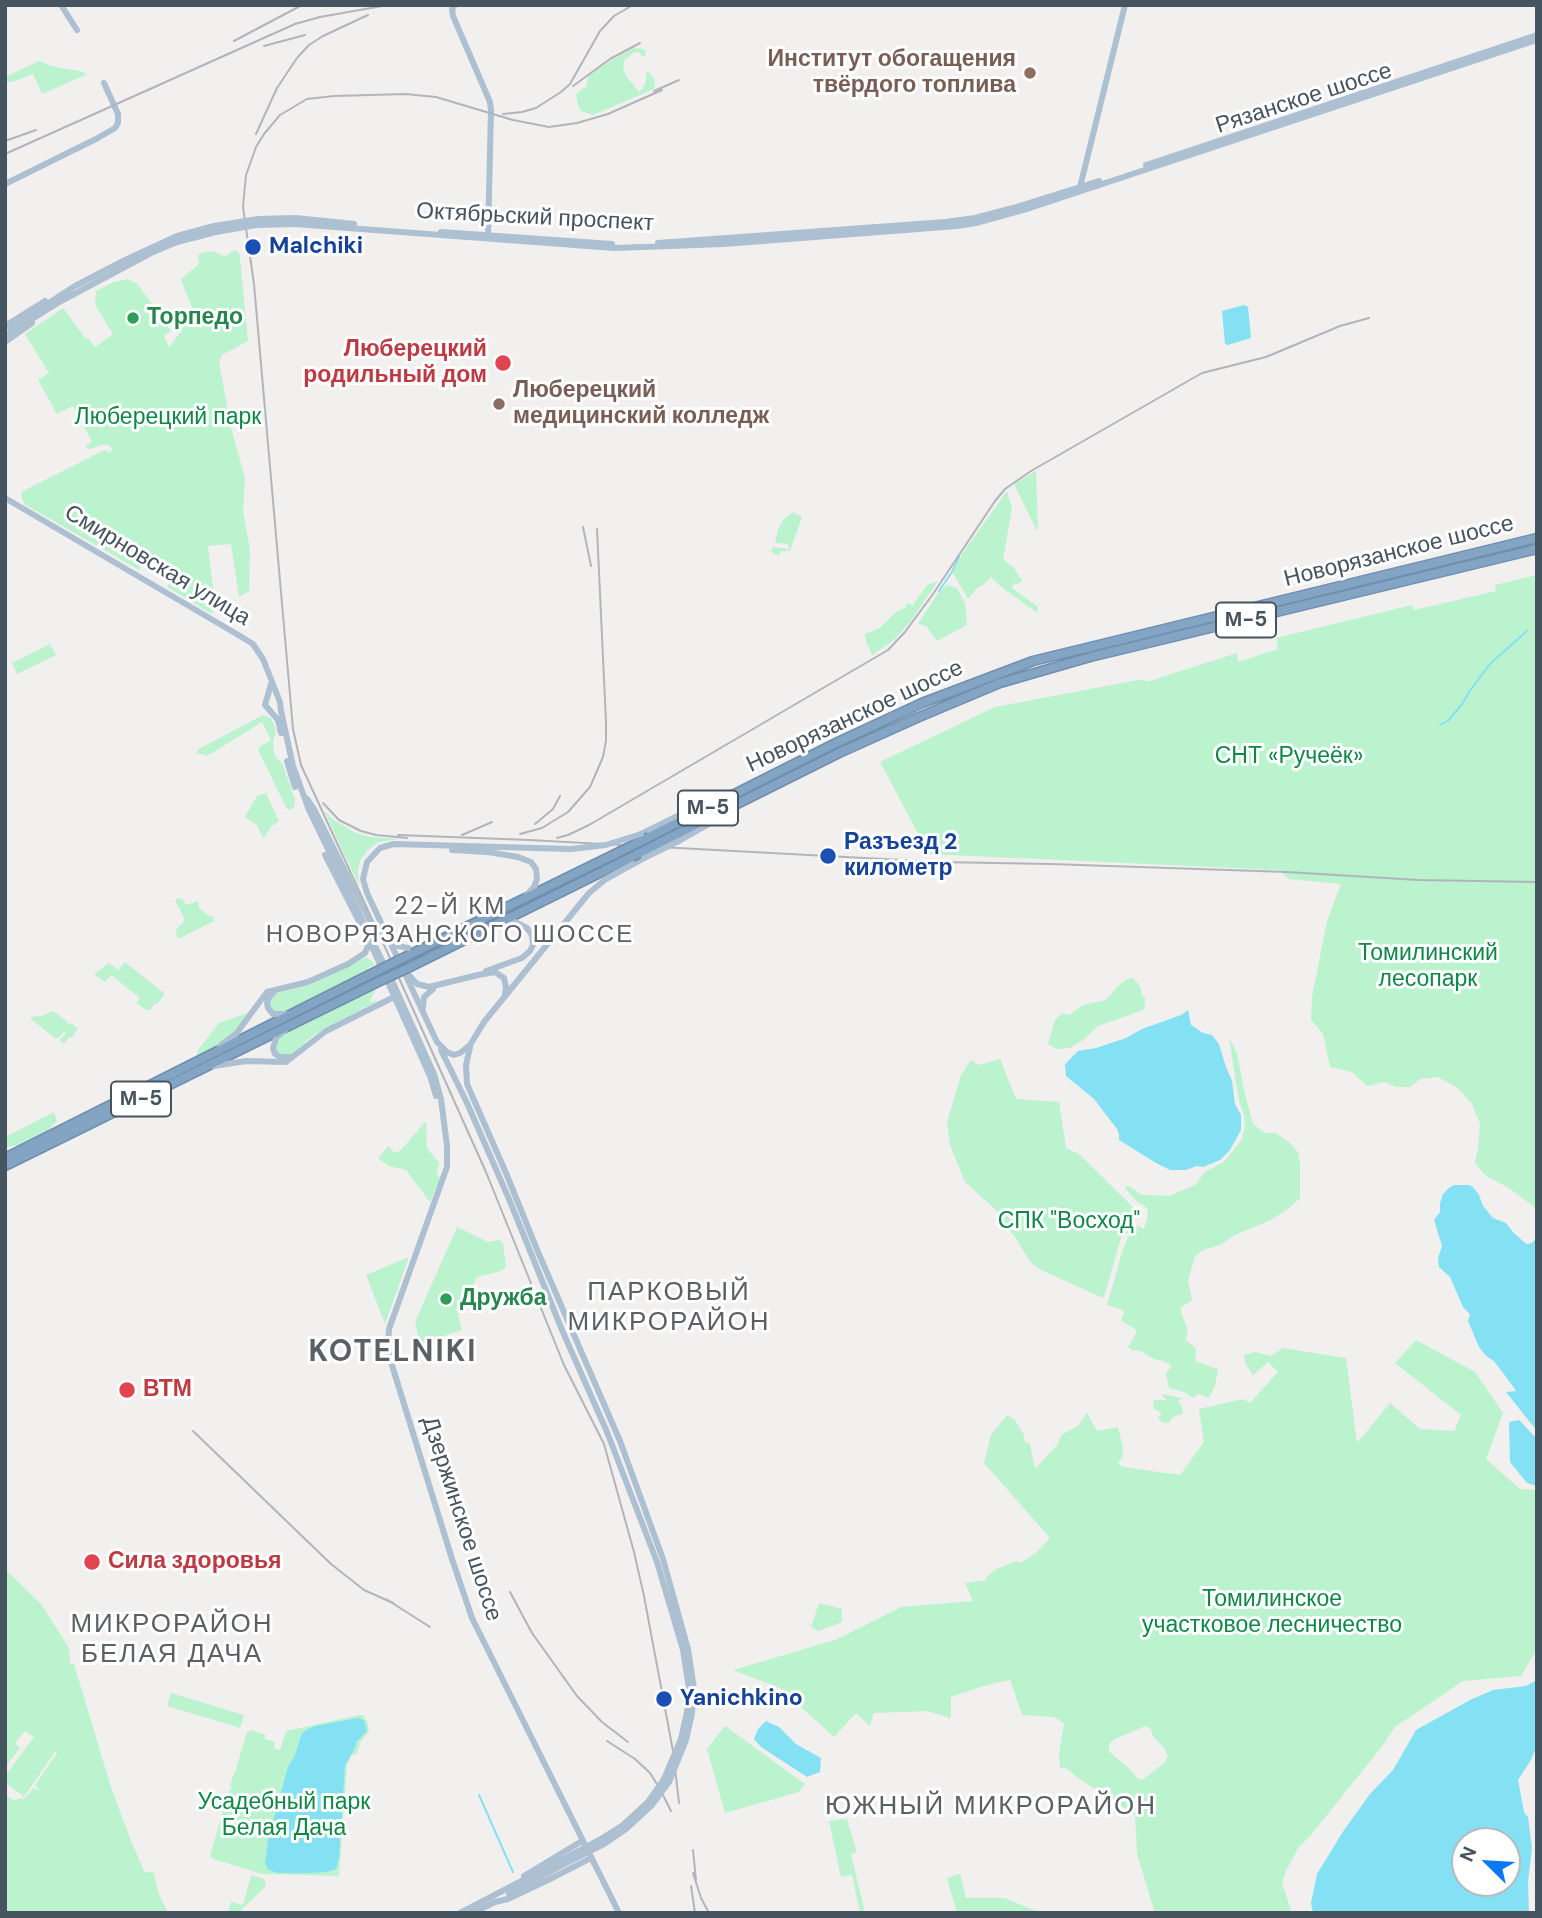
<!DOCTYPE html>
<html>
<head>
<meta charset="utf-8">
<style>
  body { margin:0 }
  #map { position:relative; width:1542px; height:1918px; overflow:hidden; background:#f2efef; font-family:"DM Sans",sans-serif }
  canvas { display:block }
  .frame { position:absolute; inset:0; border:7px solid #46545f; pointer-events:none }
  .north { position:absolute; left:1451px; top:1827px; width:70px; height:70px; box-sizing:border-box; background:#fff; border:2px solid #b5bbbf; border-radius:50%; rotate:294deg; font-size:19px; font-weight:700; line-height:28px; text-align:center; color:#46545f }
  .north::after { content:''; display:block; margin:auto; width:24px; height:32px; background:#0978f3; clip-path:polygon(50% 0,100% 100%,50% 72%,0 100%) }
</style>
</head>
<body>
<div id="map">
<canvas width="1542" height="1918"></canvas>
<div class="frame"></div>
<div class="north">N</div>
</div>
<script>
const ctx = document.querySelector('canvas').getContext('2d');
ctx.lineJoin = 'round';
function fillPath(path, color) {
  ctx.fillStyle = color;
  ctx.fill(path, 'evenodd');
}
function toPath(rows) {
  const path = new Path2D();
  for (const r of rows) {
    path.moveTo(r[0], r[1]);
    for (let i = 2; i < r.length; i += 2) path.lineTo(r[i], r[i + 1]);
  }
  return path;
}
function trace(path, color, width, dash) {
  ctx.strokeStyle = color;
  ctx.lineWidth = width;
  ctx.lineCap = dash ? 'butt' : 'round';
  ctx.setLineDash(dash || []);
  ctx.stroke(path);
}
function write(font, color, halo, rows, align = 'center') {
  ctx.font = font + ' "DM Sans",sans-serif';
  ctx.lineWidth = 6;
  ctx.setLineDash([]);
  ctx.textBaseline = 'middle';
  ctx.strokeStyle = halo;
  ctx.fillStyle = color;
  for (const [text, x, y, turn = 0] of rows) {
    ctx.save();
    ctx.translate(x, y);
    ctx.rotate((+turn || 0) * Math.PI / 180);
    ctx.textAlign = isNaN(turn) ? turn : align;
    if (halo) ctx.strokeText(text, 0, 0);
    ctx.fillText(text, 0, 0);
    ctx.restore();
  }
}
const green = toPath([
  [634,48,644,49,646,52,645,56,642,56,638,52,633,53,624,61,623,67,626,76,639,92,643,88,646,81,646,73,648,71,655,80,654,89,593,115,581,111,578,106,576,94,587,86,588,76,610,61],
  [39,61,51,66,84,72,85,75,42,94,33,74,15,81,5,83,5,77],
  [235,250,239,253,240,258,248,341,222,355,219,362,231,428,245,478,243,512,250,549,249,591,239,597,231,544,208,546,214,597,212,614,167,587,176,572,149,556,139,570,24,504,21,494,23,491,101,452,106,450,108,453,113,450,109,445,101,445,91,449,88,449,86,445,92,442,73,406,57,414,38,380,49,373,25,334,63,308,85,338,89,339,95,347,113,334,95,305,96,291,114,282,130,279,133,283,136,282,171,331,164,336,169,347,180,333,190,315,192,308,181,279,199,264,198,255,202,253,213,251,223,256,228,255,231,252],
  [1036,471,1038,528,1037,531,1014,484],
  [1007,491,1012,508,1003,559,1014,568,1022,581,1018,584,1014,583,1012,588,1038,607,1037,613,1000,586,991,577,983,585,977,588,968,599,953,573,962,554],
  [793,512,802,517,790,551,781,551,779,556,771,552,773,547,789,549,788,544,775,543,778,529,784,519],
  [1537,575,1537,1209,1509,1188,1486,1176,1475,1163,1478,1148,1480,1124,1472,1104,1458,1088,1438,1077,1420,1079,1410,1087,1396,1087,1385,1082,1367,1086,1352,1072,1330,1067,1323,1034,1311,1020,1312,997,1327,921,1341,884,1289,879,1278,870,929,854,880,762,995,707,1138,680,1150,681,1237,653,1238,662,1278,649,1276,638,1412,605,1414,610,1496,591,1495,585],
  [938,581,910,622,894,640,872,655,866,641,865,634,880,628,896,612,905,608,907,603,913,605,927,585],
  [947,585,957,588,965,603,967,625,937,641,926,626,918,624,938,593],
  [50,644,56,655,17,674,12,663],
  [263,715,271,718,276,730,273,743,275,756,282,763,295,799,294,807,290,810,287,809,259,752,259,747,271,740,262,722,207,756,197,753,197,750],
  [266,793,279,821,273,825,263,838,257,825,245,817,257,796],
  [324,810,334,820,356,833,370,837,399,839,379,842,369,849,361,859,358,870,359,886],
  [178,898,183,900,186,905,198,901,199,908,209,916,214,917,214,921,180,938,177,938,176,929,183,923,184,917,175,901],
  [366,957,372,961,375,965,368,968,366,974,285,1013,276,1013,269,1005,273,994,310,985],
  [125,962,165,994,157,1004,155,1003,150,1010,146,1010,136,1003,140,998,111,975,105,982,94,974,109,963,118,970],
  [1129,978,1133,978,1140,986,1142,995,1145,997,1145,1005,1143,1010,1098,1026,1083,1040,1070,1048,1057,1049,1048,1044,1055,1020,1062,1013,1069,1015,1083,1005,1106,1000,1120,984],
  [374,989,375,992,370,1000,371,1002,380,1000,325,1028,310,1038,291,1055,283,1057,275,1050,276,1041,282,1036],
  [53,1011,68,1022,68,1026,71,1023,78,1029,71,1038,69,1037,64,1044,59,1040,66,1034,64,1032,58,1038,55,1038,31,1019,31,1017,42,1016],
  [250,1012,230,1038,217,1047,196,1057,198,1050,219,1023],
  [1229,1038,1237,1053,1244,1090,1253,1124,1265,1133,1276,1133,1290,1143,1298,1152,1300,1165,1300,1198,1289,1208,1271,1220,1235,1235,1220,1245,1203,1250,1195,1256,1188,1281,1192,1300,1180,1308,1188,1332,1185,1339,1196,1349,1195,1361,1218,1369,1215,1386,1209,1398,1198,1394,1193,1398,1184,1392,1169,1388,1166,1373,1172,1366,1163,1361,1154,1359,1141,1351,1132,1350,1128,1347,1137,1332,1134,1328,1121,1321,1124,1314,1123,1310,1107,1305,1123,1249,1134,1224,1144,1229,1148,1215,1147,1208,1134,1199,1125,1188,1129,1186,1142,1195,1169,1196,1195,1185,1205,1172,1225,1161,1242,1139,1245,1127,1244,1115,1239,1101],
  [1000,1059,1016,1099,1059,1102,1066,1148,1079,1154,1137,1211,1128,1233,1122,1234,1104,1297,1101,1297,1041,1270,1030,1262,1014,1235,1005,1228,996,1210,965,1182,950,1145,947,1122,961,1075,971,1060,980,1065],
  [54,1112,57,1121,47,1131,16,1146,5,1147,5,1137],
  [426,1121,427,1148,439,1163,437,1174,440,1178,430,1202,406,1170,389,1166,378,1158,389,1146,394,1153,400,1151],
  [457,1227,488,1242,499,1240,503,1243,506,1267,501,1271,477,1277,458,1316,462,1330,420,1344,415,1322],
  [409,1257,385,1324,366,1275],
  [1416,1340,1475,1372,1503,1413,1486,1459,1520,1489,1537,1490,1537,1649,1521,1676,1463,1681,1395,1727,1383,1745,1311,1835,1298,1848,1286,1871,1282,1883,1292,1913,1155,1913,1137,1854,1135,1815,1078,1778,1066,1768,1060,1768,1059,1754,1064,1723,1054,1717,1022,1715,1010,1680,987,1685,951,1697,951,1718,927,1711,874,1713,870,1726,856,1713,834,1737,780,1688,733,1670,835,1640,901,1607,973,1601,965,1583,986,1580,986,1577,996,1569,1016,1561,1021,1563,1036,1553,1050,1538,984,1463,991,1435,1007,1415,1015,1420,1024,1435,1024,1441,1030,1444,1035,1469,1058,1444,1061,1435,1078,1426,1087,1413,1097,1431,1118,1427,1123,1448,1122,1458,1118,1462,1122,1467,1180,1475,1204,1442,1199,1409,1243,1399,1250,1403,1278,1372,1268,1362,1253,1375,1245,1363,1244,1355,1255,1352,1271,1356,1283,1348,1346,1358,1357,1443,1390,1403,1420,1429,1454,1431,1461,1415,1395,1363],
  [1145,1726,1151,1729,1153,1736,1164,1748,1168,1756,1164,1763,1142,1780,1137,1778,1130,1769,1113,1755,1109,1751,1109,1746,1110,1743,1115,1739],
  [1161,1394,1183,1398,1178,1401,1182,1406,1183,1414,1173,1417,1169,1423,1163,1423,1158,1418,1162,1413,1153,1408,1154,1400,1167,1400],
  [5,1569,41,1604,69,1648,70,1664,74,1664,110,1784,129,1836,145,1873,153,1871,159,1894,168,1913,5,1913,5,1795,13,1800,25,1798,33,1788,40,1790,35,1785,57,1753,55,1752,24,1797,5,1782,5,1776,34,1737,25,1731,15,1743,20,1748,5,1767],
  [819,1603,842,1609,842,1622,818,1631,811,1627],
  [171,1693,244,1715,240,1728,167,1706],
  [360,1715,363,1715,368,1723,369,1731,361,1741,357,1753,351,1756,347,1765,339,1876,262,1874,213,1859,210,1856,229,1790,232,1789,230,1786,234,1773,237,1771,236,1769,247,1732,251,1730,266,1735,264,1739,275,1742,274,1748,280,1750,286,1731],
  [725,1726,805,1784,799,1792,725,1813,707,1749],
  [847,1819,857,1852,851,1854,865,1913,860,1913,852,1875,841,1877,829,1821],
  [960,1874,966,1898,1004,1898,1042,1913,957,1913,947,1878],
  [251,1875,264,1879,266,1886,238,1913,224,1913,228,1912,231,1902,243,1905]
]);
const water = toPath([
  [1244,305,1248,307,1251,338,1228,345,1225,344,1222,311],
  [1188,1010,1191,1025,1203,1033,1212,1035,1219,1044,1226,1067,1232,1081,1235,1104,1241,1115,1241,1130,1230,1150,1220,1160,1203,1167,1197,1166,1186,1170,1170,1170,1156,1163,1119,1140,1119,1134,1117,1129,1094,1099,1066,1076,1065,1064,1078,1051,1096,1048,1126,1038,1142,1029,1181,1015],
  [1454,1185,1469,1185,1473,1187,1479,1195,1483,1206,1493,1218,1506,1223,1513,1232,1524,1242,1527,1244,1532,1243,1537,1237,1537,1431,1506,1392,1516,1391,1512,1385,1494,1361,1486,1356,1479,1347,1468,1321,1470,1314,1463,1307,1450,1277,1439,1267,1438,1258,1442,1246,1434,1220,1440,1212,1440,1203,1443,1194,1449,1188],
  [1519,1420,1537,1439,1537,1486,1527,1483,1510,1462,1509,1422],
  [1537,1680,1537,1745,1531,1760,1518,1780,1524,1812,1528,1817,1532,1848,1528,1882,1529,1913,1313,1913,1311,1903,1317,1874,1344,1830,1370,1794,1393,1770,1416,1730,1470,1700,1493,1690,1526,1686],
  [1465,1841,1507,1841,1507,1883,1465,1883],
  [358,1718,364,1720,367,1731,357,1741,354,1750,345,1765,339,1858,336,1869,327,1872,307,1873,278,1873,269,1870,265,1864,268,1840,288,1767,295,1755,301,1735,306,1730,315,1726],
  [766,1721,779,1727,796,1744,821,1758,820,1772,807,1777,761,1747,754,1739,758,1729]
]);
const stream = toPath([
  [939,591,952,572,959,557],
  [1440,725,1449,720,1462,704,1471,689,1490,664,1527,631],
  [479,1795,513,1872]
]);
const major = toPath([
  [61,5,77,30],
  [455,5,452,9,453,16,490,102,491,110,488,235],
  [1146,165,1537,35],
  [5,184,98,138,115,128,118,123,118,114,104,83],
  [1080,187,1125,5],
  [296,218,354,224],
  [295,224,614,248,724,244,957,226,976,223,1030,208,1537,40],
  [441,232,612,244],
  [658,243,945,222,975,218,1013,208,1099,181],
  [5,326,45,301],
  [10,328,75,286,125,260,177,236,214,226],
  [5,336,61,301,151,253,177,242,216,232],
  [5,342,32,323],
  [5,498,240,636,253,644,263,659,280,702,281,711,293,766,309,810,394,985,434,1074,441,1099,447,1146,447,1167,389,1329,388,1347,391,1362,452,1559,472,1618,619,1913],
  [271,684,265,705,278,720,281,733],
  [287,761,295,787],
  [307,799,314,809,369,919],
  [641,834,706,802,732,792],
  [679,841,735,809],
  [571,849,394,844,380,848,367,862,363,879,367,893,437,1042,447,1052,454,1055,460,1053,470,1045,484,1022,589,893,606,879,644,858],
  [452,850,488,852,518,857,531,862,536,869,537,879,534,887,525,897],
  [325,855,373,949,430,1076,436,1096],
  [486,971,522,958,530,951,533,945,532,935,527,928,515,922,502,923],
  [408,974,417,984,429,987,478,975,495,972,504,978,506,987,505,994],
  [275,991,269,997,267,1003,268,1008,273,1014,286,1014],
  [423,1008,424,997,433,989],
  [285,1030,276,1038,273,1048,275,1054,280,1057,290,1057],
  [220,1046,236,1034,267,992,308,982,348,964,365,953,368,946,368,940],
  [470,1047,466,1065,467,1084,506,1173,538,1252,620,1441,663,1559,688,1649],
  [441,1050,467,1103,509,1199,562,1330,607,1432,657,1562,683,1650],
  [214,1066,246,1061,286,1062,326,1031,396,996],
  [524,1876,582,1841],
  [509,1894,562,1865],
  [460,1913,560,1861],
  [473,1913,495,1902,508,1899,548,1880,591,1858]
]);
const highway = toPath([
  [649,837,838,742,922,703,1033,661,1537,538],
  [667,839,839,753,919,717,1000,683,1090,657,1537,549],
  [403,958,613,855],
  [408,968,632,857],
  [5,1158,373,973],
  [5,1166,378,982]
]);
const rail = toPath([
  [234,41,302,5],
  [264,46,305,35],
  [573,86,610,59,640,43],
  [662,90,608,114,577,123,549,127,513,120,436,97,406,94,334,96,307,99,280,115,264,134,256,147,246,175,243,207,254,284,293,729,301,765,390,958,486,1172,564,1365,604,1444,634,1552,644,1596,673,1751,679,1803],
  [654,91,679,80],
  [503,114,522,112,536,108,561,92,570,84,600,31,614,16,633,5],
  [256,134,277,88,297,58,309,45,323,36,368,15],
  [5,141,36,130],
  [5,154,295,24,320,17,388,5],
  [583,527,591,566],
  [323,803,339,820,361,831,376,835,407,838],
  [535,824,553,809,560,796],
  [520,834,542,828,568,812,590,787,603,757,606,741,606,722,597,529],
  [398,835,529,840,939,862,1050,864,1287,872,1418,880,1537,882],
  [462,835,492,822],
  [557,838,568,835,589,825,888,650,905,632,933,594,995,501,1005,489,1031,471,1202,373,1266,357,1340,326,1369,318],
  [193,1431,331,1564,364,1590,393,1603],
  [510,1592,532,1633,577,1696,602,1722,628,1742],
  [386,1599,430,1627],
  [607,1741,635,1759,650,1773,660,1789,671,1811],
  [693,1850,696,1880],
  [693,1873,701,1898,709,1913],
  [691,1886,695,1913]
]);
const majorBridge = toPath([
  [214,226,258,219,296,218],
  [216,232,256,225,295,224],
  [571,849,606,845,641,834],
  [644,858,679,841],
  [369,919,378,934,385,940,394,945,408,948],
  [560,1861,601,1839,623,1825,648,1802,664,1779,681,1739,687,1712,689,1689,683,1650],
  [562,1865,604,1844,626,1829,652,1805,669,1782,686,1740,692,1713,694,1689,688,1649]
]);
const highwayBridge = toPath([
  [613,855,649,837],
  [632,857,667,839],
  [373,973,403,958],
  [378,982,408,968]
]);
const markers = [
  [1030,73,7,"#8d6e63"],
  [253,247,9,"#1a4fb4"],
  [133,318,7,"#2e9e5b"],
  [503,363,9,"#e0444e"],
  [499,404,7,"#8d6e63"],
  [828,856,9,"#1a4fb4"],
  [446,1299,7,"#2e9e5b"],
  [127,1390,9,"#e0444e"],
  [92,1562,9,"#e0444e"],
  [664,1699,9,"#1a4fb4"]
];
const shields = [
  [1246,620,60],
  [708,808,60],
  [141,1099,60]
];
const shieldNames = [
  ["М-5",1246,620],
  ["М-5",708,808],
  ["М-5",141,1099]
];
const educationNames = [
  ["Институт обогащения",1016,60],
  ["твёрдого топлива",1016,86],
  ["Люберецкий",513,391,"left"],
  ["медицинский колледж",513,417,"left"]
];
const streetNames = [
  ["Рязанское шоссе",1304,99,-18],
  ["Октябрьский проспект",535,218,3],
  ["Новорязанское шоссе",1399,552,-14],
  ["Смирновская улица",157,566,31],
  ["Новорязанское шоссе",855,717,-25],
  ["Дзержинское шоссе",461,1519,72]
];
const transitNames = [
  ["Malchiki",269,247],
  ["Разъезд 2",844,843],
  ["километр",844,869],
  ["Yanichkino",680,1699]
];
const leisureNames = [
  ["Торпедо",147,318],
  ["Дружба",460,1299]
];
const healthNames = [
  ["Люберецкий",487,350,"right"],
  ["родильный дом",487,376,"right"],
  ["ВТМ",143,1390],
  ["Сила здоровья",108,1562]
];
const parkNames = [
  ["Люберецкий парк",168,418],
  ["СНТ «Ручеёк»",1289,757],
  ["Томилинский",1428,954],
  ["лесопарк",1428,980],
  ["СПК \"Восход\"",1069,1222],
  ["Томилинское",1272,1600],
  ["участковое лесничество",1272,1626],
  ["Усадебный парк",284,1803],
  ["Белая Дача",284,1829]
];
const neighbourhoodNames = [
  ["22-Й КМ",450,908],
  ["НОВОРЯЗАНСКОГО ШОССЕ",450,936]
];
const quarterNames = [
  ["ПАРКОВЫЙ",669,1293],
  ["МИКРОРАЙОН",669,1323],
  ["МИКРОРАЙОН",172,1625],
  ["БЕЛАЯ ДАЧА",172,1655],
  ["ЮЖНЫЙ МИКРОРАЙОН",991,1807]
];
const districtNames = [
  ["KOTELNIKI",393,1353]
];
fillPath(green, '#baf3ce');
fillPath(water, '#84e1f4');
trace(stream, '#84e1f4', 2);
trace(highway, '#6e8faf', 11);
trace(major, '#adc0d1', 6);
trace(highway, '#83a4c3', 8);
trace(rail, '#b1b5bb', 2);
trace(highwayBridge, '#6e8faf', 11, []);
trace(majorBridge, '#adc0d1', 6);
trace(highwayBridge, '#83a4c3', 8);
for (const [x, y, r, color] of markers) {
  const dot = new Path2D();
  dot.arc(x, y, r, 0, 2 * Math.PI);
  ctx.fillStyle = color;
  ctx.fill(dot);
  trace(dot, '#fff', 2.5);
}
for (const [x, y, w] of shields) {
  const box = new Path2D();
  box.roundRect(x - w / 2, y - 17.5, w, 35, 5);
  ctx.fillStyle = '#fff';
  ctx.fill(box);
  trace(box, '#46545f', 2);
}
write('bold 21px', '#46545f', null, shieldNames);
write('bold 23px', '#785e54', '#fff', educationNames, 'right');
write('23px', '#46545f', '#fff', streetNames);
write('bold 23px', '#164399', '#fff', transitNames, 'left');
write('bold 23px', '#27864d', '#fff', leisureNames, 'left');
write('bold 23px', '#be3a42', '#fff', healthNames, 'left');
write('23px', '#0f8847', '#fff', parkNames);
ctx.letterSpacing = '2px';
write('24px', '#5b6065', '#fff', neighbourhoodNames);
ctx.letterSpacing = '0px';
ctx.letterSpacing = '2px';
write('26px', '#5b6065', '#fff', quarterNames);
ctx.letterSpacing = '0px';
ctx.letterSpacing = '2px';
write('bold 30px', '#5b6065', '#fff', districtNames);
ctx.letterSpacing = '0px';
</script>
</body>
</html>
